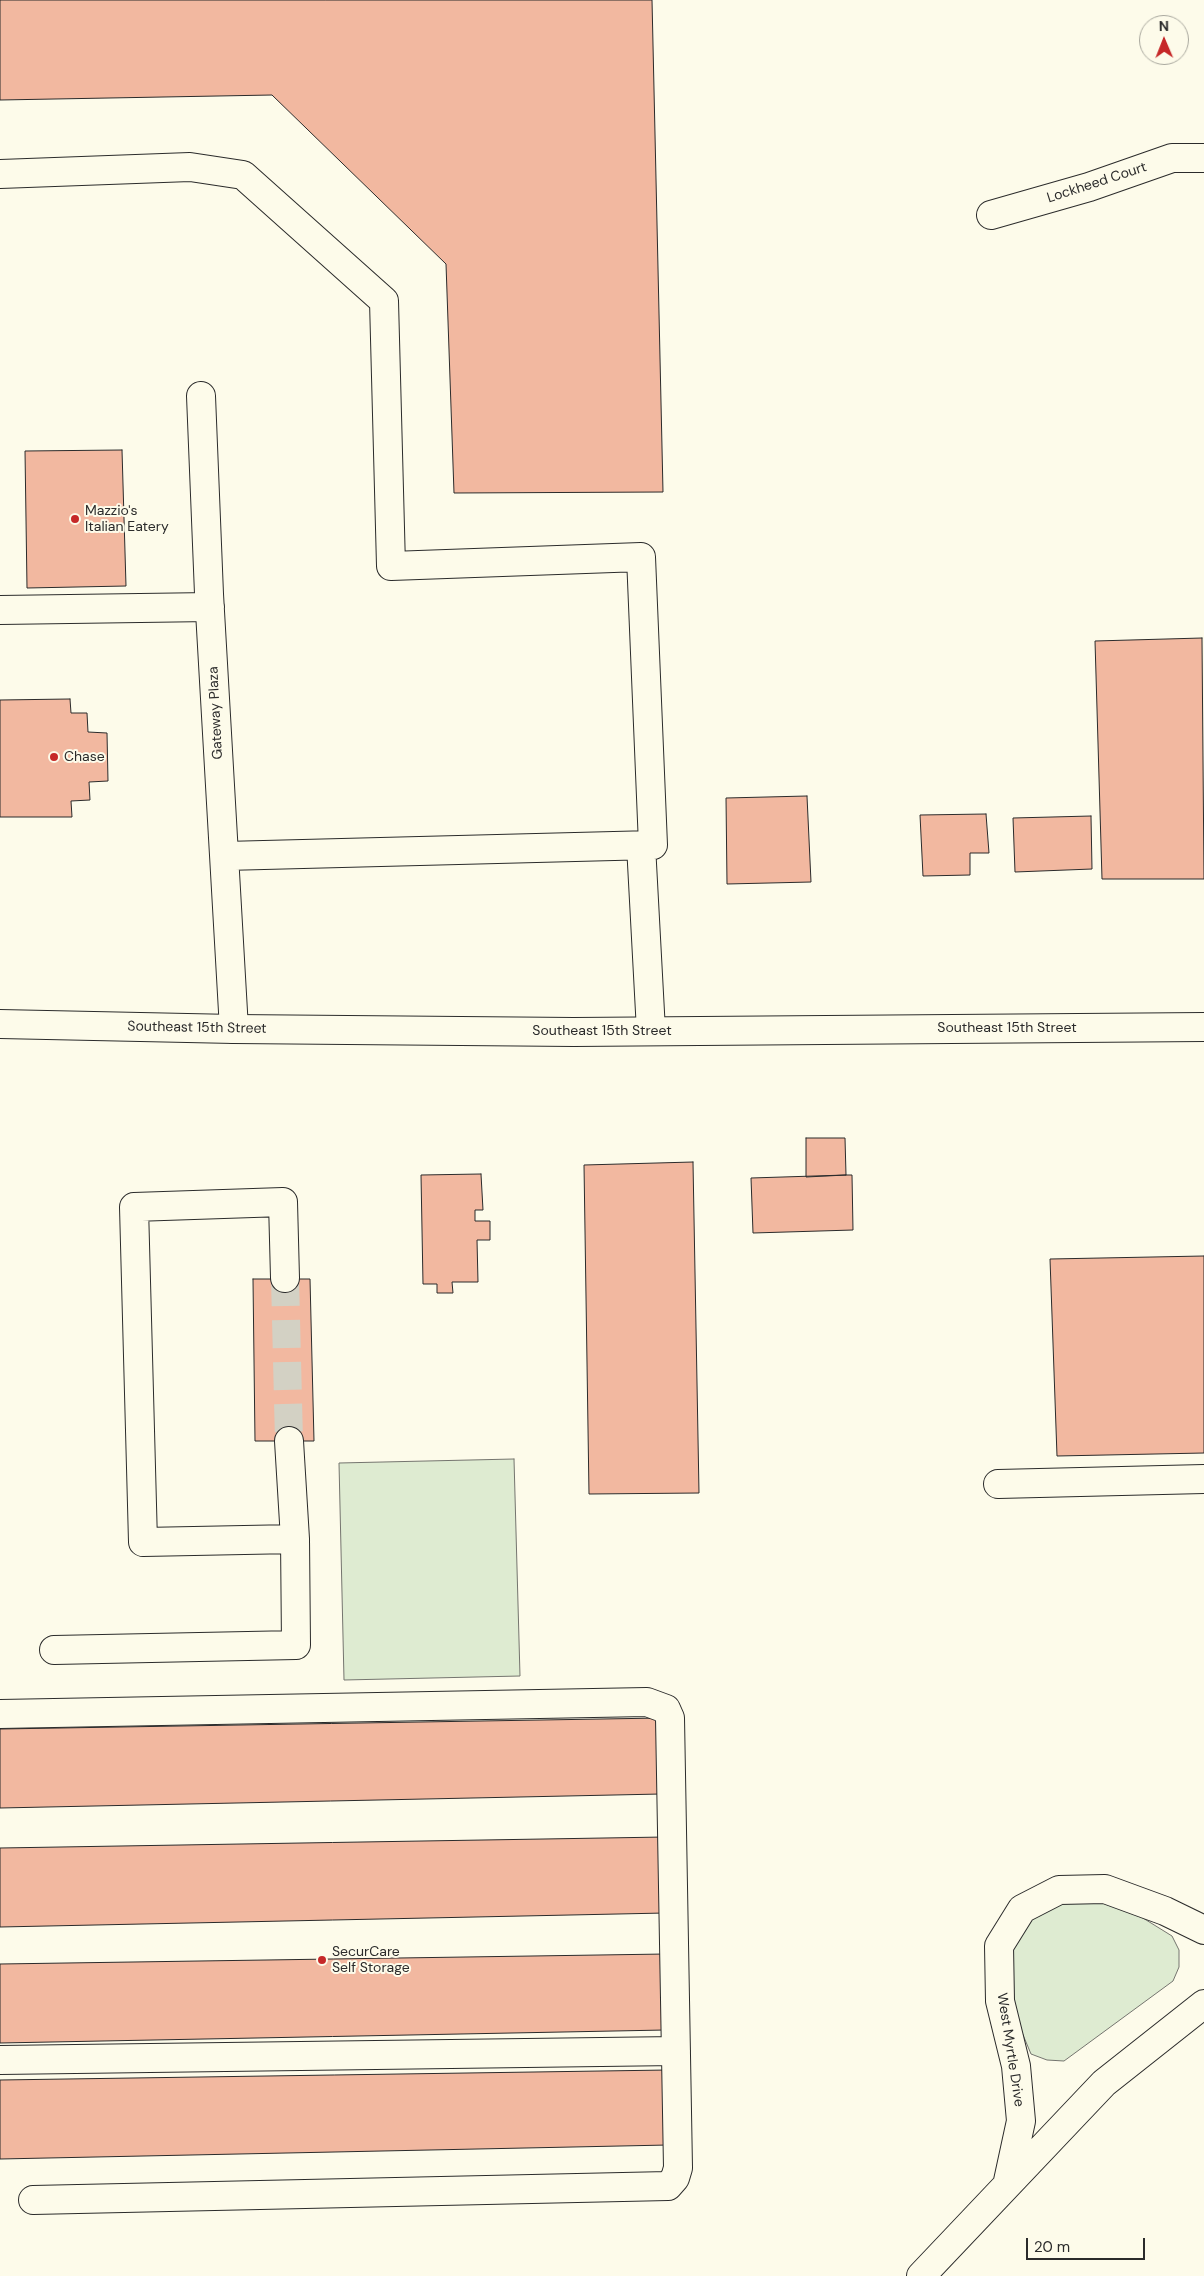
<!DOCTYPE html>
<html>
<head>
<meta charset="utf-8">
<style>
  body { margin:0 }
  #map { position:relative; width:1204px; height:2276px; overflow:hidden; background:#fdfbea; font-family:"DM Sans",sans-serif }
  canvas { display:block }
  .north { position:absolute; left:1139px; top:15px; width:50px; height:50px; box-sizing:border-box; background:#fdfbea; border:1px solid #a9a89e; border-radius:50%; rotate:359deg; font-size:14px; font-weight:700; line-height:20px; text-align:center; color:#2b2b2b }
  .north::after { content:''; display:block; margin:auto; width:18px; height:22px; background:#c62828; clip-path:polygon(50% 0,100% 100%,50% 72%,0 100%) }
  .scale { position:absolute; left:1026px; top:2238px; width:119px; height:22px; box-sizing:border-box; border:2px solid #2b2b2b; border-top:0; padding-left:6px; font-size:15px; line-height:18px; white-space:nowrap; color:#2b2b2b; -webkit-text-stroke:4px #fdfbea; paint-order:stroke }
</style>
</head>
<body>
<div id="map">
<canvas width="1204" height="2276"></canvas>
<div class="north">N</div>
<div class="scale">20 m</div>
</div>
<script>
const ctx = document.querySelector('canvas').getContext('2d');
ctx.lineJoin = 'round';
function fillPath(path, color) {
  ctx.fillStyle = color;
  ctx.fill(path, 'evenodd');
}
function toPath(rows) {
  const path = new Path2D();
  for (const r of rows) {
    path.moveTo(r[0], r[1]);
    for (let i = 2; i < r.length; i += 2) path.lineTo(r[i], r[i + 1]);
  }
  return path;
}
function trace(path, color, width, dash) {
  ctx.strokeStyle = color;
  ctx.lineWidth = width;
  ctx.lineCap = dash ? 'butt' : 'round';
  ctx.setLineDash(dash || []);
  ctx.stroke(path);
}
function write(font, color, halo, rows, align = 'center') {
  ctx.font = font + ' "DM Sans",sans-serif';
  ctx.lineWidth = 4;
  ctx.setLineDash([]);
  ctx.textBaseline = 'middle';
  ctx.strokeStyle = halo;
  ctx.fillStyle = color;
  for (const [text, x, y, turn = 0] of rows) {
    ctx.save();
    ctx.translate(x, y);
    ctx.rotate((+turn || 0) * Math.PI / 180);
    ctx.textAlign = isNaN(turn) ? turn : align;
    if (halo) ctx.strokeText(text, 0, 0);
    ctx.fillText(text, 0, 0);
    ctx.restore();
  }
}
const green = toPath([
  [514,1459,520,1676,344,1680,339,1463,514,1459],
  [1103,1898,1130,1910,1172,1936,1179,1950,1179,1967,1173,1981,1064,2061,1047,2060,1031,2054,1008,1999,1007,1953,1023,1925,1053,1904,1103,1898]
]);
const building = toPath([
  [0,0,652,0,663,492,454,493,446,264,272,95,0,100,0,0],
  [122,450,126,586,27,588,25,451,122,450],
  [1202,638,1204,879,1102,879,1095,641,1202,638],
  [70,699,71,713,87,713,88,732,107,733,108,781,89,782,90,800,71,801,72,817,0,817,0,700,70,699],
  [807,796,811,882,727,884,726,798,807,796],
  [986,814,989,853,970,853,970,875,923,876,920,815,986,814],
  [1091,816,1092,869,1015,872,1013,818,1091,816],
  [806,1138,845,1138,846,1175,806,1177,806,1138],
  [693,1162,699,1493,589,1494,584,1165,693,1162],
  [481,1174,483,1210,475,1210,475,1221,490,1221,490,1240,477,1240,478,1282,452,1282,453,1293,437,1293,437,1284,423,1284,421,1175,481,1174],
  [846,1175,852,1175,853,1230,753,1233,751,1178,846,1175],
  [1204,1256,1204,1453,1057,1456,1050,1259,1204,1256],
  [253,1279,310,1279,314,1441,255,1441,253,1279],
  [662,1718,661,1794,0,1808,0,1729,662,1718],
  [665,1837,665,1913,0,1927,0,1848,665,1837],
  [666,1954,665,2030,0,2043,0,1964,666,1954],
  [668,2070,668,2145,0,2159,0,2080,668,2070]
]);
const minorTunnel = toPath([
  [285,1278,289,1441]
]);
const minor = toPath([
  [0,174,190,167,243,175,384,301,391,566,641,557,653,845,225,856],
  [991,215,1089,187,1172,158,1204,158],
  [201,396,209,594,234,1029],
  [0,610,210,607],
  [641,845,651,1031],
  [285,1278,283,1202,134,1207,143,1542,295,1539,289,1441],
  [998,1484,1204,1479],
  [54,1650,296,1645,295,1539],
  [0,1714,647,1702,666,1709,670,1718,678,2168,675,2178,668,2186,33,2200],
  [0,2060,676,2051],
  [1008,2181,1021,2121,1016,2066,1000,2001,999,1946,1022,1909,1059,1890,1105,1889,1165,1911,1204,1930],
  [921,2276,1104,2083,1204,2004]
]);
const major = toPath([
  [0,1024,234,1029,574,1032,1204,1027]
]);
const markers = [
  [75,519,5,"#c62828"],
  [54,757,5,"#c62828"],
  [322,1960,5,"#c62828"]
];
const streetNames = [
  ["Lockheed Court",1097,183,-18],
  ["Gateway Plaza",216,713,-93],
  ["Southeast 15th Street",197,1028,1],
  ["Southeast 15th Street",1007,1028],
  ["Southeast 15th Street",602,1031],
  ["West Myrtle Drive",1010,2050,81]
];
const poiNames = [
  ["Mazzio's",85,511],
  ["Italian Eatery",85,527],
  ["Chase",64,757],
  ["SecurCare",332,1952],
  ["Self Storage",332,1968]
];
fillPath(green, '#deebd1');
trace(green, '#74746e', 1);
fillPath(building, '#f2b8a0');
trace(building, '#2b2b2b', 1);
trace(minorTunnel, '#d3d1c4', 28, [28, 14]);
trace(minor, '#2b2b2b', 30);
trace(major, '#2b2b2b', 30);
trace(minor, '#fdfbea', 28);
trace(major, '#fdfbea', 28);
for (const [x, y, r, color] of markers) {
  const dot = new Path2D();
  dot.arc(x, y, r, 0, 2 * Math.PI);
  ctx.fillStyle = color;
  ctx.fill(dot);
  trace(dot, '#fdfbea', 2);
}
write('14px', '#2b2b2b', '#fdfbea', streetNames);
write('14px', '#2b2b2b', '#fdfbea', poiNames, 'left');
</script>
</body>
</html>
